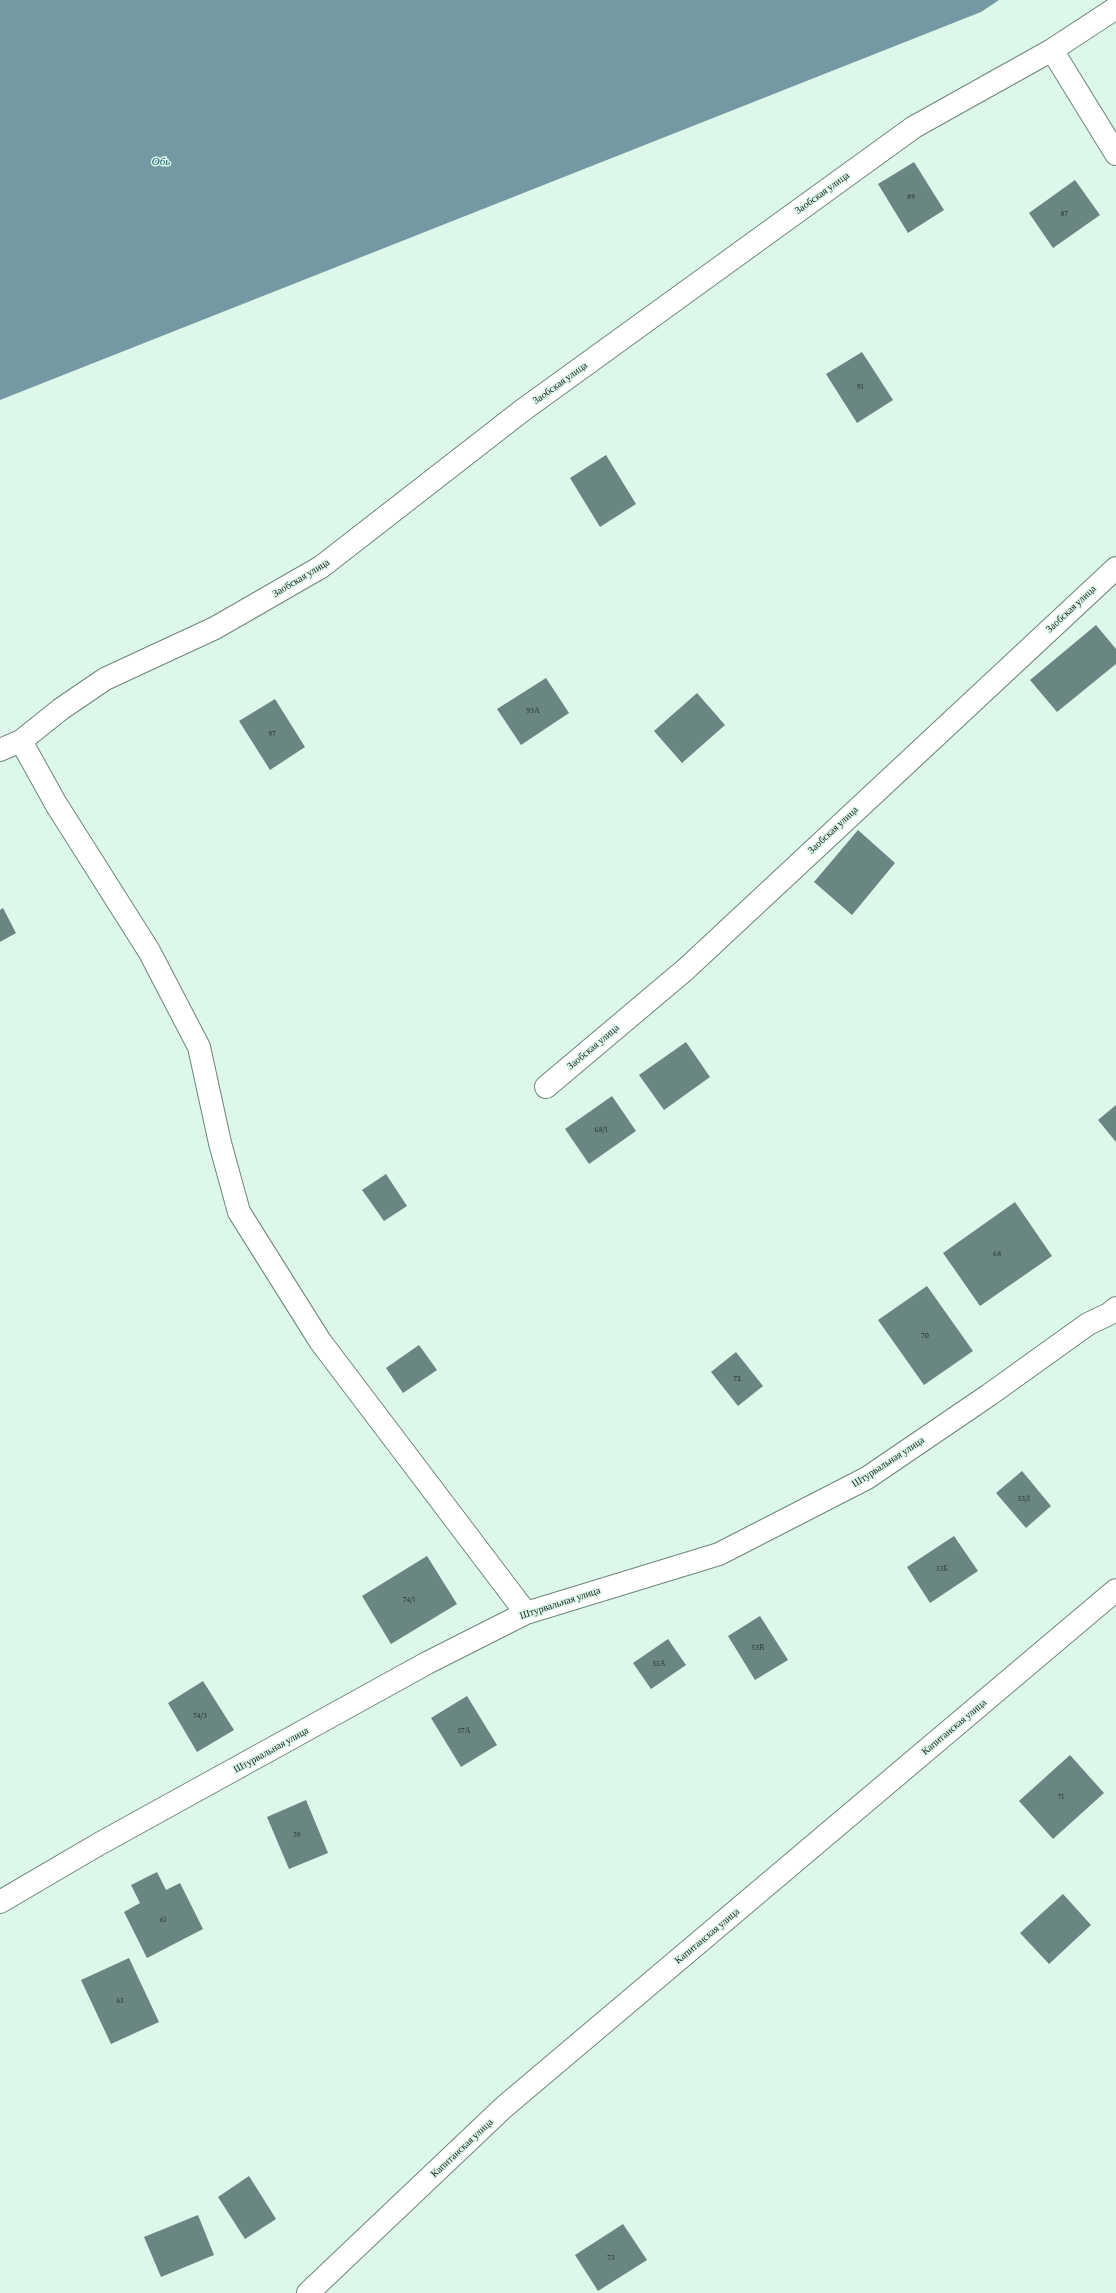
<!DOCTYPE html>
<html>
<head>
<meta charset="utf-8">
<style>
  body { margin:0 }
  canvas { display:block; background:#ddf7ea }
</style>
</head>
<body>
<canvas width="1116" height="2293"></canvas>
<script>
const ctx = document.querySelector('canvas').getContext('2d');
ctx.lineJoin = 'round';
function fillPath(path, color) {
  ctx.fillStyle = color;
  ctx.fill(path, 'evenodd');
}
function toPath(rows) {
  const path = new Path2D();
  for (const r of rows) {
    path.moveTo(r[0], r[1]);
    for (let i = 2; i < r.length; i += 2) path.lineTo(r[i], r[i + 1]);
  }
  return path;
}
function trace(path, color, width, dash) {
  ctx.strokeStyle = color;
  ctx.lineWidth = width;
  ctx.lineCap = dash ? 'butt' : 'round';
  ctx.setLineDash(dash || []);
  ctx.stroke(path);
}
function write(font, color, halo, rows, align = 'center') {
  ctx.font = font + ' "Crimson Pro",serif';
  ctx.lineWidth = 3;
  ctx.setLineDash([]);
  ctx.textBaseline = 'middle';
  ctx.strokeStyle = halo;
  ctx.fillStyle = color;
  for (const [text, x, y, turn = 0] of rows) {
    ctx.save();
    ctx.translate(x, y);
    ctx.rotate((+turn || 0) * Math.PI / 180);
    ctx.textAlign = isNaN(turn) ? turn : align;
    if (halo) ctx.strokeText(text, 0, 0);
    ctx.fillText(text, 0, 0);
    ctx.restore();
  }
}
const water = toPath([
  [0,0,999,0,981,12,0,400]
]);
const building = toPath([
  [914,162,944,210,908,233,878,184],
  [1075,180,1100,215,1053,248,1029,213],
  [862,352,893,400,857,423,826,374],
  [606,455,636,504,600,527,570,478],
  [1096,625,1116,649,1116,664,1057,712,1030,680],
  [546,678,569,713,521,745,497,709],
  [697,693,725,725,682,763,654,731],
  [275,699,305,747,270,770,239,721],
  [858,830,895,863,852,915,814,882],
  [3,908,16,933,0,942,0,910],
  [686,1042,710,1077,664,1110,639,1075],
  [612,1096,636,1131,589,1164,565,1129],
  [1116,1105,1116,1142,1098,1120],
  [386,1174,407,1206,384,1221,362,1190],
  [1015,1202,1052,1256,980,1306,943,1253],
  [927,1286,973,1351,924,1385,878,1320],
  [419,1345,437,1370,403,1393,386,1368],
  [736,1352,763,1386,738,1406,711,1372],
  [1022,1471,1051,1506,1026,1528,996,1493],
  [954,1536,978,1571,930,1603,907,1567],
  [427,1556,457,1604,391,1644,362,1596],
  [760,1616,788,1660,755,1680,728,1636],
  [668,1639,686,1665,651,1689,633,1663],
  [203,1681,234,1730,197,1752,168,1703],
  [467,1696,497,1745,461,1767,431,1718],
  [1070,1755,1104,1793,1053,1839,1019,1801],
  [306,1800,328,1853,289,1869,267,1817],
  [157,1872,166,1890,180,1883,203,1929,147,1958,124,1912,140,1903,131,1885],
  [1063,1894,1091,1925,1049,1964,1020,1933],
  [129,1958,159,2022,111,2044,81,1980],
  [249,2176,276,2219,245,2239,218,2197],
  [198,2215,214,2255,161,2277,144,2237],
  [623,2224,647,2260,598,2291,575,2255]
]);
const minor = toPath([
  [1052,50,1116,154],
  [21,741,56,804,149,951,199,1047,220,1143,239,1212,320,1341,526,1613],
  [0,750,21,741,61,709,105,679,215,628,321,567,523,410,914,127,1052,50,1116,8],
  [546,1087,686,969,1116,568],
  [0,1902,99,1844,427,1663,526,1613,719,1554,867,1478,989,1395,1088,1324,1109,1314,1116,1308],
  [308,2293,504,2107,1116,1590]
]);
const numberNames = [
  ["89",911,197],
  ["87",1064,214],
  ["91",860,387],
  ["93А",533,711],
  ["97",272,734],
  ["68/1",601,1130],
  ["68",997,1254],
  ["70",925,1336],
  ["72",737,1379],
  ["53/1",1024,1499],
  ["53Б",942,1569],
  ["74/1",409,1600],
  ["53В",758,1648],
  ["55А",659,1664],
  ["74/3",200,1716],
  ["57А",464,1731],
  ["71",1061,1797],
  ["59",297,1835],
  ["61",163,1920],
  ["63",120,2001],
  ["73",611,2258]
];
const streetNames = [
  ["Заобская улица",822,193,-36],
  ["Заобская улица",560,383,-36],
  ["Заобская улица",301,578,-31],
  ["Заобская улица",1071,609,-43],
  ["Заобская улица",833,830,-43],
  ["Заобская улица",593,1047,-40],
  ["Штурвальная улица",888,1462,-33],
  ["Штурвальная улица",560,1603,-18],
  ["Капитанская улица",954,1727,-40],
  ["Штурвальная улица",271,1750,-29],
  ["Капитанская улица",707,1936,-40],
  ["Капитанская улица",462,2148,-43]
];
const waterNames = [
  ["Обь",161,162]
];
fillPath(water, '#7499a3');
fillPath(building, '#6a8683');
trace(minor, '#6e857a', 24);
trace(minor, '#fff', 22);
write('8px', '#2c3a36', null, numberNames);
write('10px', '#18211d', '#ddf7ea', streetNames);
write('italic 11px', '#0f5c6c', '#ddf7ea', waterNames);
</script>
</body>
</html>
